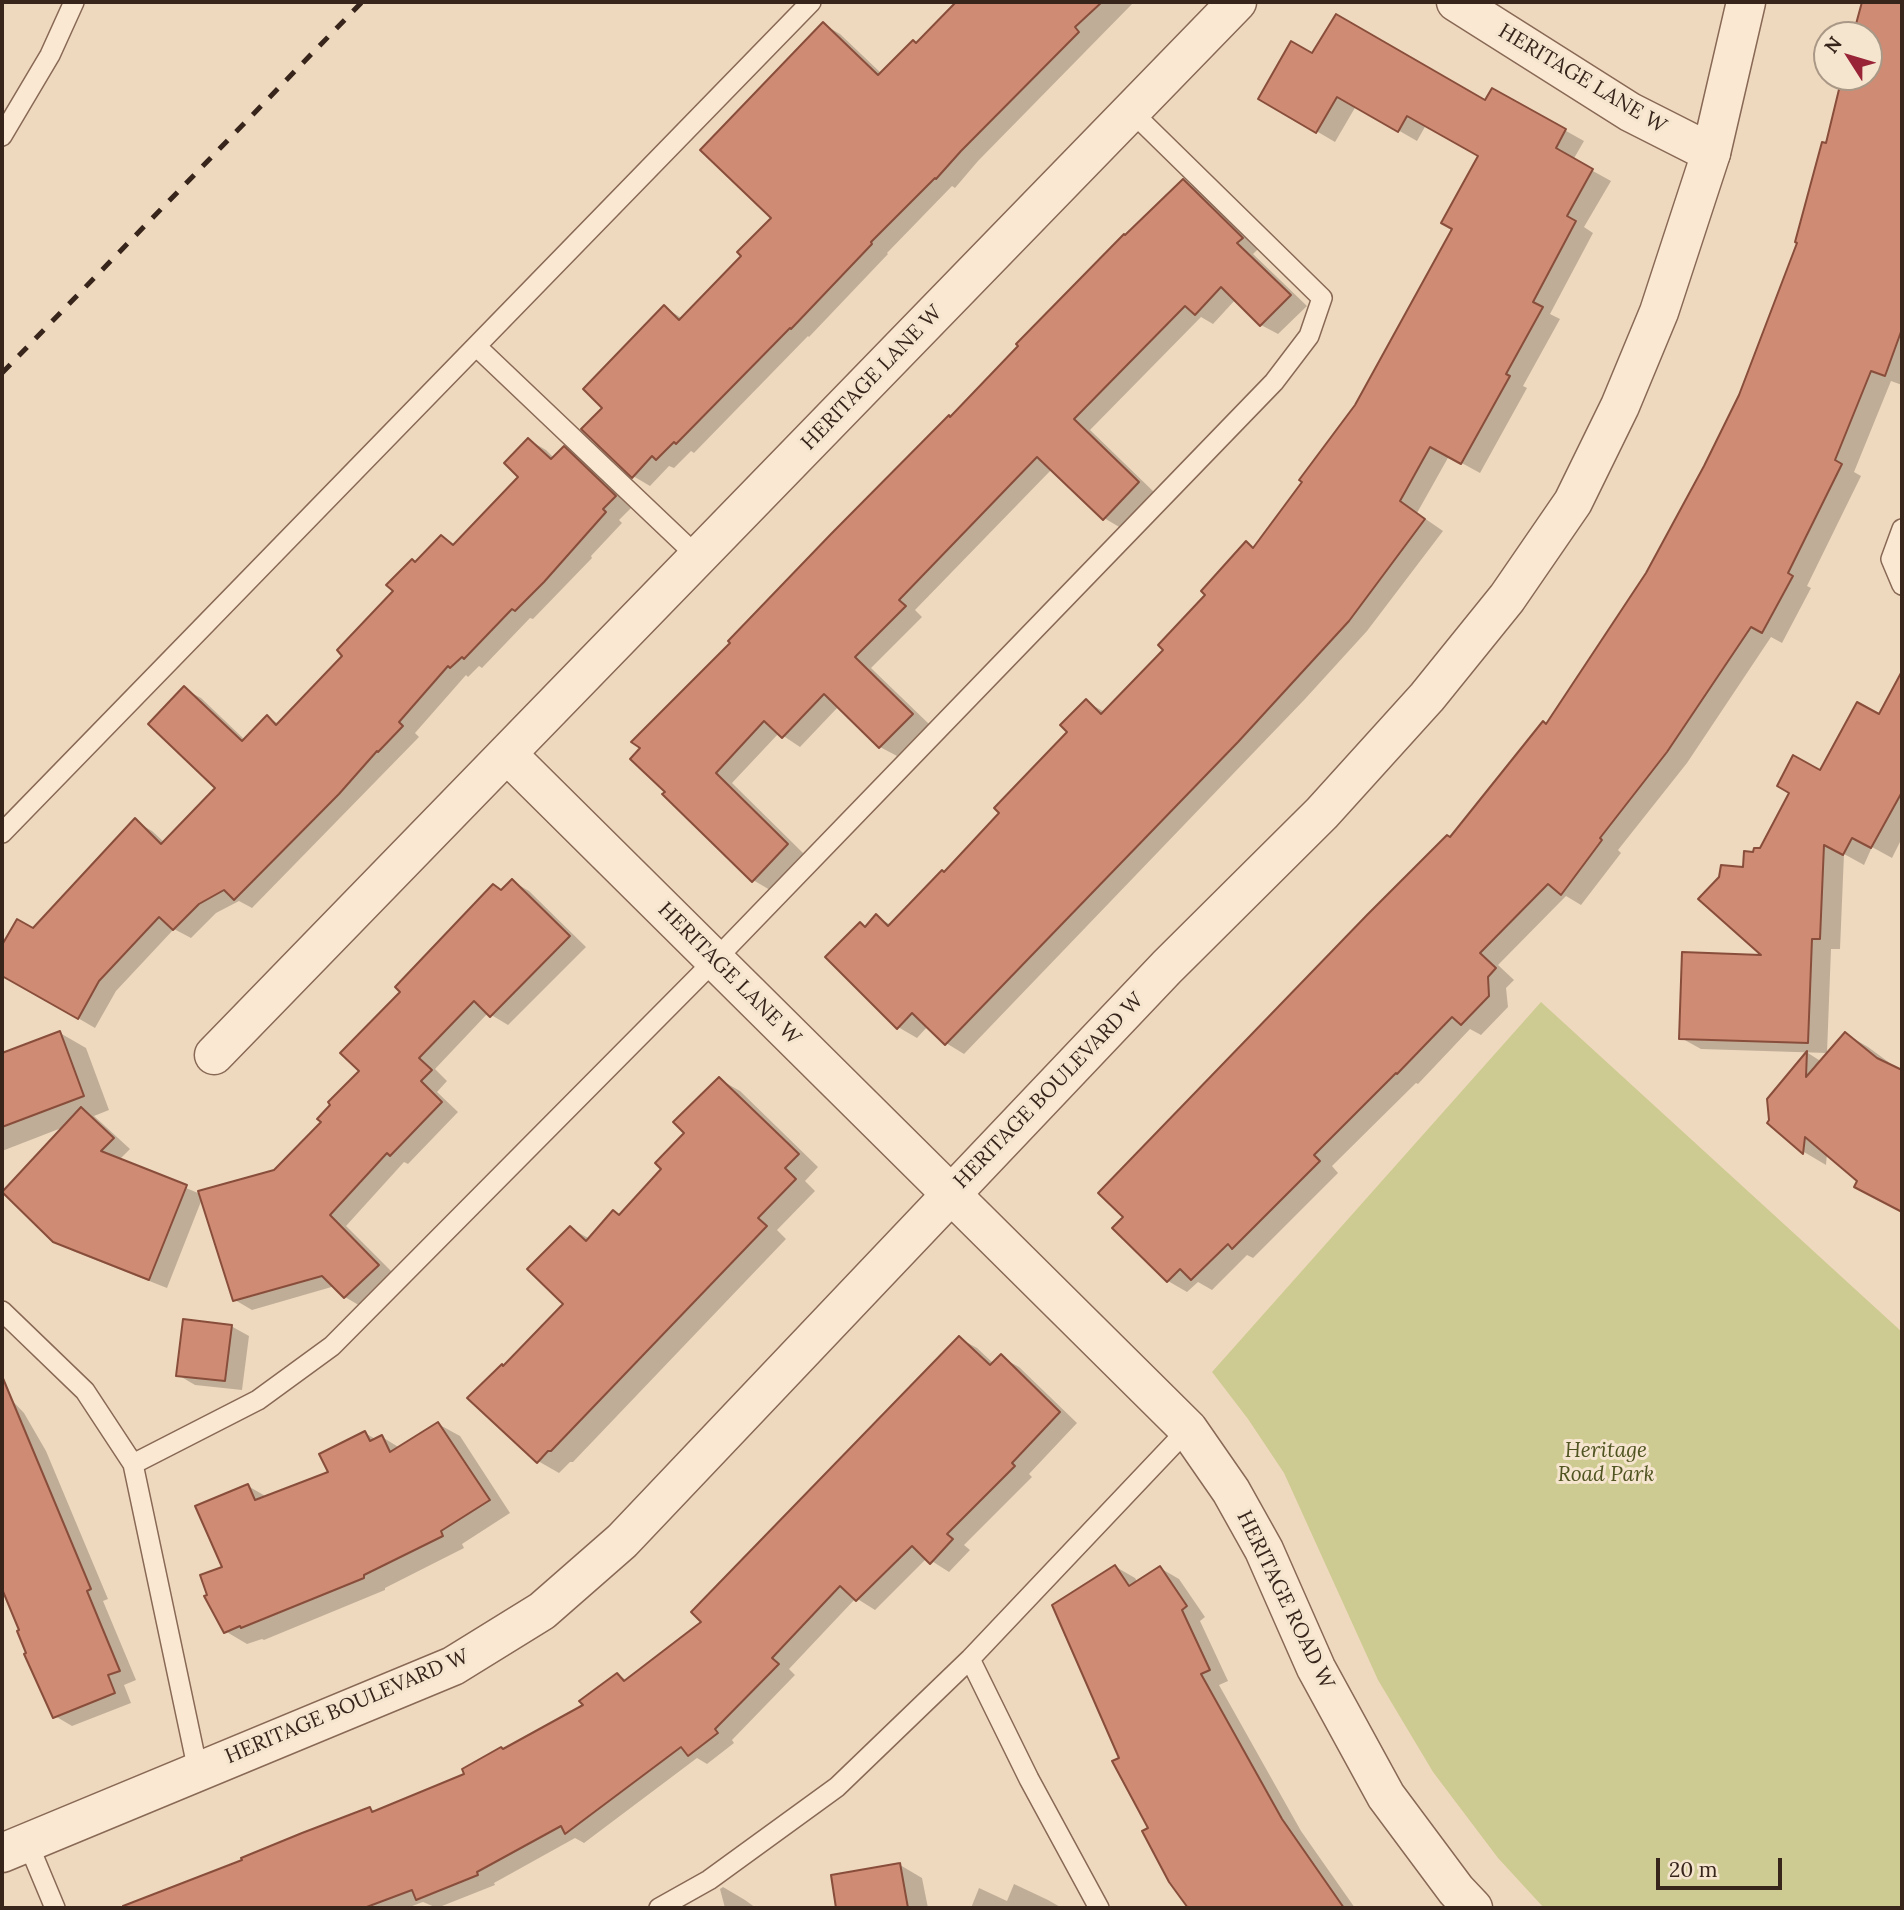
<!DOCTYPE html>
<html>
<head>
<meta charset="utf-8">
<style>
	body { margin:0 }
	#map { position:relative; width:1904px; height:1910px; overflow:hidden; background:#efd9be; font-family:Lora,serif }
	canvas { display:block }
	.frame { position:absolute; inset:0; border:4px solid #37251c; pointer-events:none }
	.north { position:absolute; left:1813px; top:21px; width:70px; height:70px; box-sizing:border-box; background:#f6e5ce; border:2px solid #aa9887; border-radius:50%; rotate:307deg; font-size:19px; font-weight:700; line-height:28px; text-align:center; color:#37251c }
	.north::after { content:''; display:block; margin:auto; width:24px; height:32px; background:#992437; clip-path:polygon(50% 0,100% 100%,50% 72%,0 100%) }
	.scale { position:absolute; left:1656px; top:1858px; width:126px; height:32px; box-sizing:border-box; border:4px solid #37251c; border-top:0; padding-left:9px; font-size:21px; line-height:24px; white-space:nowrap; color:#37251c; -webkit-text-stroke:5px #f6e5ce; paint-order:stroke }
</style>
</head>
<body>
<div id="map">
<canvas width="1904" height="1910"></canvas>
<div class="frame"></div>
<div class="north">N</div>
<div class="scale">20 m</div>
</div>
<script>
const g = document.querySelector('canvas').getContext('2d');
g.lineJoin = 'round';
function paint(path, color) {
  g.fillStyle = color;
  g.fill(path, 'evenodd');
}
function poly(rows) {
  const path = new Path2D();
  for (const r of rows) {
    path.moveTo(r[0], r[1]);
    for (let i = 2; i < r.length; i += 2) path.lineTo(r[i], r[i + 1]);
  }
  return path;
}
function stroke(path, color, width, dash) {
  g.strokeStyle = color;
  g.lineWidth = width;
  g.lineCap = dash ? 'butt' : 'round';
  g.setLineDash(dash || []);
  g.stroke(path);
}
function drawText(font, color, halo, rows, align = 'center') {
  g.font = font + ' Lora,serif';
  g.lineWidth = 6;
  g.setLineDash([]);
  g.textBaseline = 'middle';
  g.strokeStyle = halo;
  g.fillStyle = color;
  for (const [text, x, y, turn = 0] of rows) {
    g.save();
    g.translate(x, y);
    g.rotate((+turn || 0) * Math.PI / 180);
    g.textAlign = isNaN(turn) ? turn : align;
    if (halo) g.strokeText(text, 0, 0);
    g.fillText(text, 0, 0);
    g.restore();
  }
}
paint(poly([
	[1541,1002,1902,1332,1902,1908,1544,1908,1498,1858,1433,1772,1378,1680,1284,1473,1248,1419,1212,1372]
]), '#cdcb92');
paint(poly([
	[959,2,1134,2,978,161,955,188,952,186,887,253,888,254,809,337,808,336,694,453,691,451,674,468,669,466,650,486,633,476,605,408,664,307,683,319,743,256,774,218,823,24,840,34,882,74,917,44],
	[1864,2,1902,2,1902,385,1891,381,1854,472,1861,476,1807,586,1811,588,1782,643,1771,637,1687,763,1618,850,1621,853,1581,905,1566,896,1498,965,1514,980,1506,988,1508,1007,1481,1035,1470,1029,1418,1084,1416,1083,1332,1166,1338,1173,1253,1258,1247,1255,1212,1290,1198,1282,1187,1292,1168,1281,1451,839,1547,726,1648,574,1706,467,1740,396,1799,243,1844,77,1869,77,1869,35,1855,35],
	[1313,56,1486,103,1493,90,1584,141,1573,160,1611,181,1584,227,1593,233,1550,314,1560,319,1523,386,1527,388,1480,473,1449,456,1417,513,1443,531,1367,631,1305,699,964,1054,946,1043,928,1026,917,1038,898,1027,860,924,866,928,877,917,891,925,1001,813,1070,732,1086,702,1105,712,1166,650,1246,544,1255,549,1356,406,1455,229,1480,155,1426,125,1417,141,1356,106,1335,142,1260,98],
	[1183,181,1200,191,1259,248,1253,254,1307,306,1278,334,1261,325,1236,299,1213,324,1201,317,1090,430,1155,493,1121,528,1104,518,1052,469,915,610,922,617,871,668,929,724,897,756,880,747,839,706,800,747,779,733,732,783,804,854,770,890,753,880,665,794,951,419],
	[529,440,546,450,554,458,564,448,581,458,632,507,619,520,622,523,591,556,592,558,533,619,530,618,482,668,479,666,468,677,466,675,415,733,419,737,252,908,239,901,216,913,191,938,174,929,116,991,95,1028,2,974,2,948,17,921,33,930,135,821,152,831,165,843,217,788,184,689,201,698,245,740,267,717,279,724,344,656,416,564,442,537,456,545,520,477],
	[1902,678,1902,838,1892,858,1872,847,1864,865,1844,854,1840,949,1831,949,1827,1053,1701,1049,1681,1038,1765,957,1744,869,1821,772,1880,717],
	[512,881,529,891,586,947,508,1025,488,1013,435,1069,447,1081,437,1092,458,1112,408,1164,404,1162,346,1226,395,1275,362,1307,345,1297,335,1286,252,1310,235,1300,202,1199,167,1288,73,1251,54,1240,64,1127,2,1151,2,1055,60,1033,86,1048,109,1110,94,1116,130,1149,119,1160,198,1193,275,1172,324,1122],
	[1846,1034,1868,1047,1902,1072,1902,1211,1879,1199,1827,1153,1826,1165,1804,1152,1769,1122,1769,1100,1808,1053,1822,1062],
	[719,1079,740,1091,818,1167,805,1181,815,1191,777,1230,786,1239,573,1462,570,1462,559,1473,538,1461,504,1367,566,1304,570,1228,590,1239,620,1216,663,1169],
	[231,1326,249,1336,242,1390,195,1385,178,1375],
	[959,1338,977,1348,994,1364,1001,1357,1019,1367,1077,1423,1029,1474,1032,1477,964,1545,970,1550,949,1572,927,1558,875,1610,856,1598,789,1669,795,1675,732,1740,734,1743,707,1764,697,1758,584,1843,575,1838,494,1883,495,1885,437,1908,423,1902,407,1908,124,1908,370,1808,376,1812,467,1775,504,1751,586,1706,618,1675,628,1681,704,1623],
	[2,1390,24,1413,46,1451,108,1599,103,1601,136,1680,124,1685,131,1703,72,1726,55,1716,2,1583],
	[438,1424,460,1436,510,1513,462,1544,464,1548,385,1588,385,1590,264,1640,262,1639,247,1644,225,1631,224,1568,248,1486,267,1497,330,1473,365,1433,377,1440,382,1437,400,1448],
	[1116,1567,1135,1578,1138,1583,1160,1568,1179,1579,1205,1617,1200,1621,1228,1681,1219,1685,1301,1831,1355,1908,1190,1908,1170,1880,1121,1759],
	[900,1865,922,1878,928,1908,838,1908,833,1876],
	[1014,1884,1048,1900,1062,1908,971,1908,979,1888,1007,1901],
	[723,1887,745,1900,756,1908,725,1908,720,1889]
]), '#0003');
const building = poly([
	[956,2,1102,2,1075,27,1079,32,961,151,936,179,935,178,871,242,872,244,791,329,790,328,676,444,674,442,656,460,652,456,632,478,581,429,602,408,583,389,664,305,679,320,741,256,737,252,771,218,700,150,823,22,878,75,913,40,916,43,956,2],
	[1862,2,1902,2,1902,329,1885,376,1871,371,1835,460,1842,464,1788,573,1793,576,1762,633,1751,627,1667,752,1600,838,1602,840,1561,895,1548,884,1480,953,1496,968,1488,977,1489,996,1461,1025,1452,1017,1397,1074,1396,1073,1314,1155,1320,1161,1232,1249,1228,1244,1191,1280,1180,1269,1167,1282,1112,1228,1123,1217,1098,1193,1367,915,1447,835,1450,837,1543,721,1546,724,1646,573,1704,466,1739,395,1797,243,1795,242,1822,142,1826,143,1842,77,1869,77,1869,35,1853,35,1862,2],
	[1336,14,1485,100,1492,88,1566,129,1556,148,1593,169,1567,216,1576,221,1533,302,1543,307,1506,374,1510,376,1461,464,1430,447,1400,501,1425,519,1349,621,1238,742,945,1045,912,1013,897,1029,825,957,860,922,865,927,876,914,888,926,942,870,944,872,999,813,994,808,1067,732,1060,725,1086,699,1101,714,1163,650,1158,645,1205,595,1201,591,1246,541,1253,548,1302,482,1299,480,1355,405,1452,229,1441,223,1478,156,1407,116,1398,132,1337,97,1316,133,1258,99,1291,41,1312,53,1336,14],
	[1183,179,1243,238,1237,243,1291,295,1260,326,1221,287,1195,315,1185,306,1074,419,1139,482,1103,520,1037,457,899,600,906,606,855,657,913,714,879,748,824,694,782,738,764,721,716,773,788,844,752,882,662,794,665,792,630,759,640,748,631,742,730,643,728,641,831,534,949,415,950,417,1018,346,1016,344,1124,234,1125,235,1183,179],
	[528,438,551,459,564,446,616,496,603,509,606,512,544,582,515,611,512,609,464,659,462,657,450,668,448,666,399,722,403,726,378,752,377,751,339,794,234,900,224,890,199,904,173,930,159,917,99,981,78,1019,2,976,2,945,17,919,33,928,135,818,161,844,215,788,148,724,184,686,242,741,267,715,276,725,342,656,337,650,393,591,386,585,412,559,415,562,441,535,453,545,518,477,504,463,528,438],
	[1902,671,1902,792,1871,848,1852,838,1843,855,1824,845,1820,939,1812,939,1808,1043,1679,1039,1682,952,1761,955,1698,899,1719,877,1721,865,1743,867,1744,851,1753,852,1754,848,1760,848,1789,793,1777,786,1793,755,1820,770,1857,702,1879,714,1902,671],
	[512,879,570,936,490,1017,474,1001,419,1058,432,1070,421,1081,442,1102,390,1156,387,1153,330,1215,379,1265,344,1298,322,1276,233,1301,198,1191,274,1170,321,1122,317,1119,330,1105,328,1102,359,1071,340,1053,400,992,395,987,493,884,501,890,512,879],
	[60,1031,84,1096,2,1127,2,1053,60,1031],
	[1845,1032,1877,1058,1902,1070,1902,1212,1854,1187,1857,1181,1805,1137,1803,1154,1767,1123,1769,1120,1767,1099,1807,1051,1806,1077,1845,1032],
	[719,1077,799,1154,785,1168,796,1179,758,1218,767,1226,551,1451,548,1451,537,1463,467,1398,502,1364,503,1366,563,1304,527,1269,570,1226,586,1241,613,1210,619,1215,661,1169,655,1163,684,1133,673,1122,719,1077],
	[81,1107,114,1138,101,1151,187,1185,149,1280,53,1242,2,1192,81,1107],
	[183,1319,232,1325,225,1381,176,1376,183,1319],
	[959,1336,990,1365,1001,1354,1060,1412,1012,1463,1015,1466,947,1534,953,1539,930,1564,912,1546,856,1601,840,1586,772,1658,779,1664,715,1729,718,1733,688,1756,681,1747,565,1834,561,1826,477,1872,478,1875,416,1900,412,1890,364,1908,124,1908,123,1906,242,1860,241,1858,302,1833,370,1807,372,1812,464,1774,462,1769,501,1747,503,1749,583,1705,579,1701,617,1673,624,1681,701,1622,691,1612,959,1336],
	[2,1376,91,1589,87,1591,120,1671,108,1675,115,1693,53,1718,24,1654,26,1653,17,1631,19,1630,2,1589,2,1376],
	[438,1422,490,1500,441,1531,443,1536,364,1575,364,1578,241,1628,240,1626,224,1633,204,1596,207,1595,200,1575,222,1567,195,1506,248,1484,255,1500,328,1472,319,1454,365,1431,370,1441,382,1435,390,1452,438,1422],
	[1115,1565,1129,1586,1160,1566,1187,1606,1182,1610,1210,1670,1201,1674,1282,1819,1344,1908,1188,1908,1169,1882,1142,1831,1148,1828,1112,1761,1119,1758,1052,1605,1115,1565],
	[900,1863,908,1908,836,1908,831,1875,900,1863]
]);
paint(building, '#cf8b73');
stroke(building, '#884e3b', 2);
const service = poly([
	[2,136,50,55,74,2],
	[476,346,698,557],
	[1902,529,1891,559,1902,585],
	[2,833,811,2],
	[2,1311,85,1391,133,1464,198,1771],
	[133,1464,258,1400,332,1346,715,960,1274,382,1309,336,1322,298,1131,111],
	[970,1659,1029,1779,1099,1908],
	[27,1841,55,1908],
	[659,1908,709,1880,837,1787,970,1659,1188,1429]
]);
const minor = poly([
	[1456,2,1630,112,1711,153],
	[507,754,1188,1429,1231,1491,1264,1550,1316,1668,1386,1796,1456,1890,1473,1908],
	[214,1055,1237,2]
]);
const tertiary = poly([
	[2,1853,453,1666,542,1611,622,1541,1167,967,1322,813,1427,697,1507,598,1573,502,1620,406,1659,312,1711,153,1746,2]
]);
stroke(service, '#886956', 22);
stroke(minor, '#886956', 41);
stroke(tertiary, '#886956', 41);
stroke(service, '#fae8d2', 19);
stroke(minor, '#fae8d2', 38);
stroke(tertiary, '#fae8d2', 38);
stroke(poly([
	[2,373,362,2]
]), '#37251c', 5, [12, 12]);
drawText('21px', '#37251c', '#f6e5ce', [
	["HERITAGE LANE W",1582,79,31],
	["HERITAGE LANE W",872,378,-46],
	["HERITAGE LANE W",729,974,45],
	["HERITAGE BOULEVARD W",1049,1091,-46],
	["HERITAGE ROAD W",1285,1600,64],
	["HERITAGE BOULEVARD W",347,1707,-23]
]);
drawText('italic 21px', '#4f5421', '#f6e5ce', [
	["Heritage",1606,1451],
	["Road Park",1606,1475]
]);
</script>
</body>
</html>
